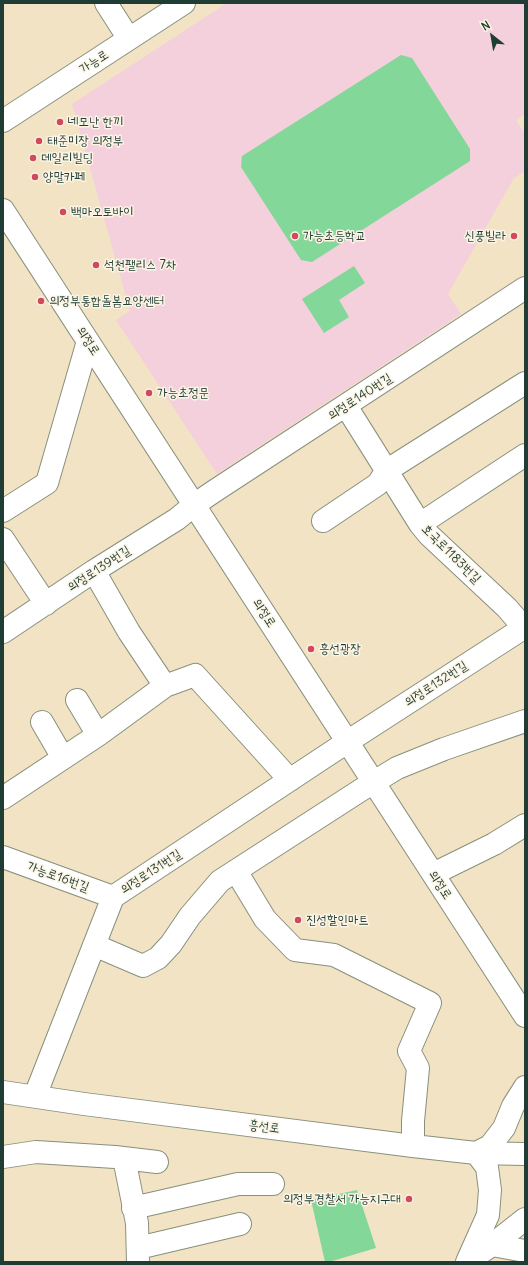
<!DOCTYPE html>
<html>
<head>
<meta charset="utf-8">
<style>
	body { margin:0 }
	#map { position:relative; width:528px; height:1265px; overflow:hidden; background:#f2e3c5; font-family:Delius,sans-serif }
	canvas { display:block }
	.frame { position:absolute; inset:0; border:4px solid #1f3d34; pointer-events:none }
	.north { position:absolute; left:472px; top:16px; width:40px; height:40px; -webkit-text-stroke:3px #fcf5e5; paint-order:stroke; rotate:329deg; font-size:11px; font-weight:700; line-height:16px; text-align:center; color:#1f3d34 }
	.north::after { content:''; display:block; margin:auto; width:14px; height:18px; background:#1f3d34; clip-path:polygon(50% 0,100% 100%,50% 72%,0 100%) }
</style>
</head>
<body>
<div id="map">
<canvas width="528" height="1265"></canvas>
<div class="frame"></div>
<div class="north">N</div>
</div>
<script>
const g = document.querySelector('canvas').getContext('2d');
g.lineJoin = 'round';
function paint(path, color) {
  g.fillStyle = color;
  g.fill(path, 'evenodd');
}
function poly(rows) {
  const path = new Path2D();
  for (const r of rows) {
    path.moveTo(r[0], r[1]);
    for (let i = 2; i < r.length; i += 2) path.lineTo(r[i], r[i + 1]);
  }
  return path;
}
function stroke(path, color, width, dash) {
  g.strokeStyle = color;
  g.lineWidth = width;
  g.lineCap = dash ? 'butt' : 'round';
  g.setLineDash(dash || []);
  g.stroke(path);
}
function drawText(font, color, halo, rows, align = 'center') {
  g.font = font + ' Delius,"Poor Story",sans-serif';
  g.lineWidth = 3;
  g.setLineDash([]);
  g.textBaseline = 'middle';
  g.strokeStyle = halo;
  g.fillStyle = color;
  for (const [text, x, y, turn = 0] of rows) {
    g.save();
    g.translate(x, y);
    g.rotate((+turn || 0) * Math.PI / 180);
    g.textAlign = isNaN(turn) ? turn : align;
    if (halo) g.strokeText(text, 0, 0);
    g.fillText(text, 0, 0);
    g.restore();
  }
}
paint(poly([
	[227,3,525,3,525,114,516,120,525,134,525,171,514,178,448,294,461,314,217,474,116,320,130,311,72,104]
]), '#f4cfdc');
paint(poly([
	[401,55,412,58,470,149,470,161,312,262,301,260,241,167,242,156],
	[354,266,365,283,339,300,349,317,324,333,302,299],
	[357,1190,376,1248,329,1262,325,1262,311,1200]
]), '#83d799');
const minor = poly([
	[106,3,129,39],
	[3,121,184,3],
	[3,210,525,1016],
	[346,406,420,524,429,535,507,608,525,629],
	[3,511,47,483,88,341],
	[323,521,378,484,386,471,525,383],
	[420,524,525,455],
	[3,539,46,604],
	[94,571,129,632,165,686],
	[3,632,94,571,177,519,194,505,213,492,525,288],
	[77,700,98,735],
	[42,722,63,758],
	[3,798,98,735,165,686,195,675,290,780],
	[3,857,113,897],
	[236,871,265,919,295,950,334,955,430,1003,409,1051,418,1068,413,1121,413,1146],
	[433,874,494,844,525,825],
	[94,945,143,966,158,958,171,944,190,916,220,881,361,790,397,768,444,749,525,721],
	[3,1092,84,1104,413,1146,476,1153,525,1154],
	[35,1096,113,897,347,742,525,627],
	[3,1157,36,1152,115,1157,157,1162],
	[124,1158,137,1223,138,1262],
	[133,1208,238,1184,273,1184],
	[492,1245,525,1251],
	[138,1248,240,1224],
	[467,1262,488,1215,490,1190,487,1167,476,1153,490,1146,504,1128,513,1106,525,1087],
	[467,1262,492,1245,525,1219]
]);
stroke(minor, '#88907c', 24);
stroke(minor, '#fff', 22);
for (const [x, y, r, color] of [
	[60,122,4,"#d1495b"],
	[39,141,4,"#d1495b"],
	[33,158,4,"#d1495b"],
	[35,177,4,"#d1495b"],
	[63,212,4,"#d1495b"],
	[295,236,4,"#d1495b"],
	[514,236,4,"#d1495b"],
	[96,265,4,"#d1495b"],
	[41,301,4,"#d1495b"],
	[149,393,4,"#d1495b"],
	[311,649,4,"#d1495b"],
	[298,920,4,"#d1495b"],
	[409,1199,4,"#d1495b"]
]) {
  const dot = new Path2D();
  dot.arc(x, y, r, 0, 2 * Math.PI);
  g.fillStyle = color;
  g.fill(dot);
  stroke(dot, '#fcf5e5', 1.5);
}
drawText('13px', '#1f3d34', '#fcf5e5', [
	["가능로",94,62,-33],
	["의정로",88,341,57],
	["의정로140번길",360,397,-33],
	["호국로1183번길",451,554,45],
	["의정로139번길",99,569,-33],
	["의정로",264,613,57],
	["의정로132번길",436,684,-33],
	["의정로131번길",151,872,-33],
	["가능로16번길",58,877,20],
	["의정로",440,885,57],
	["흥선로",264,1127,7]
]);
drawText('13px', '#1f3d34', '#fcf5e5', [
	["네모난 한끼",68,122],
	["태준미장 의정부",47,141],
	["데일리빌딩",41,158],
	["양말카페",43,177],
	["백마오토바이",71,212],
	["가능초등학교",303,236],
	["신풍빌라",506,236,"right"],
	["석천팰리스 7차",104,265],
	["의정부통합돌봄요양센터",49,301],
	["가능초정문",157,393],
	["흥선광장",319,649],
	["진성할인마트",306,920],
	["의정부경찰서 가능지구대",401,1199,"right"]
], 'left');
</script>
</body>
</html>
